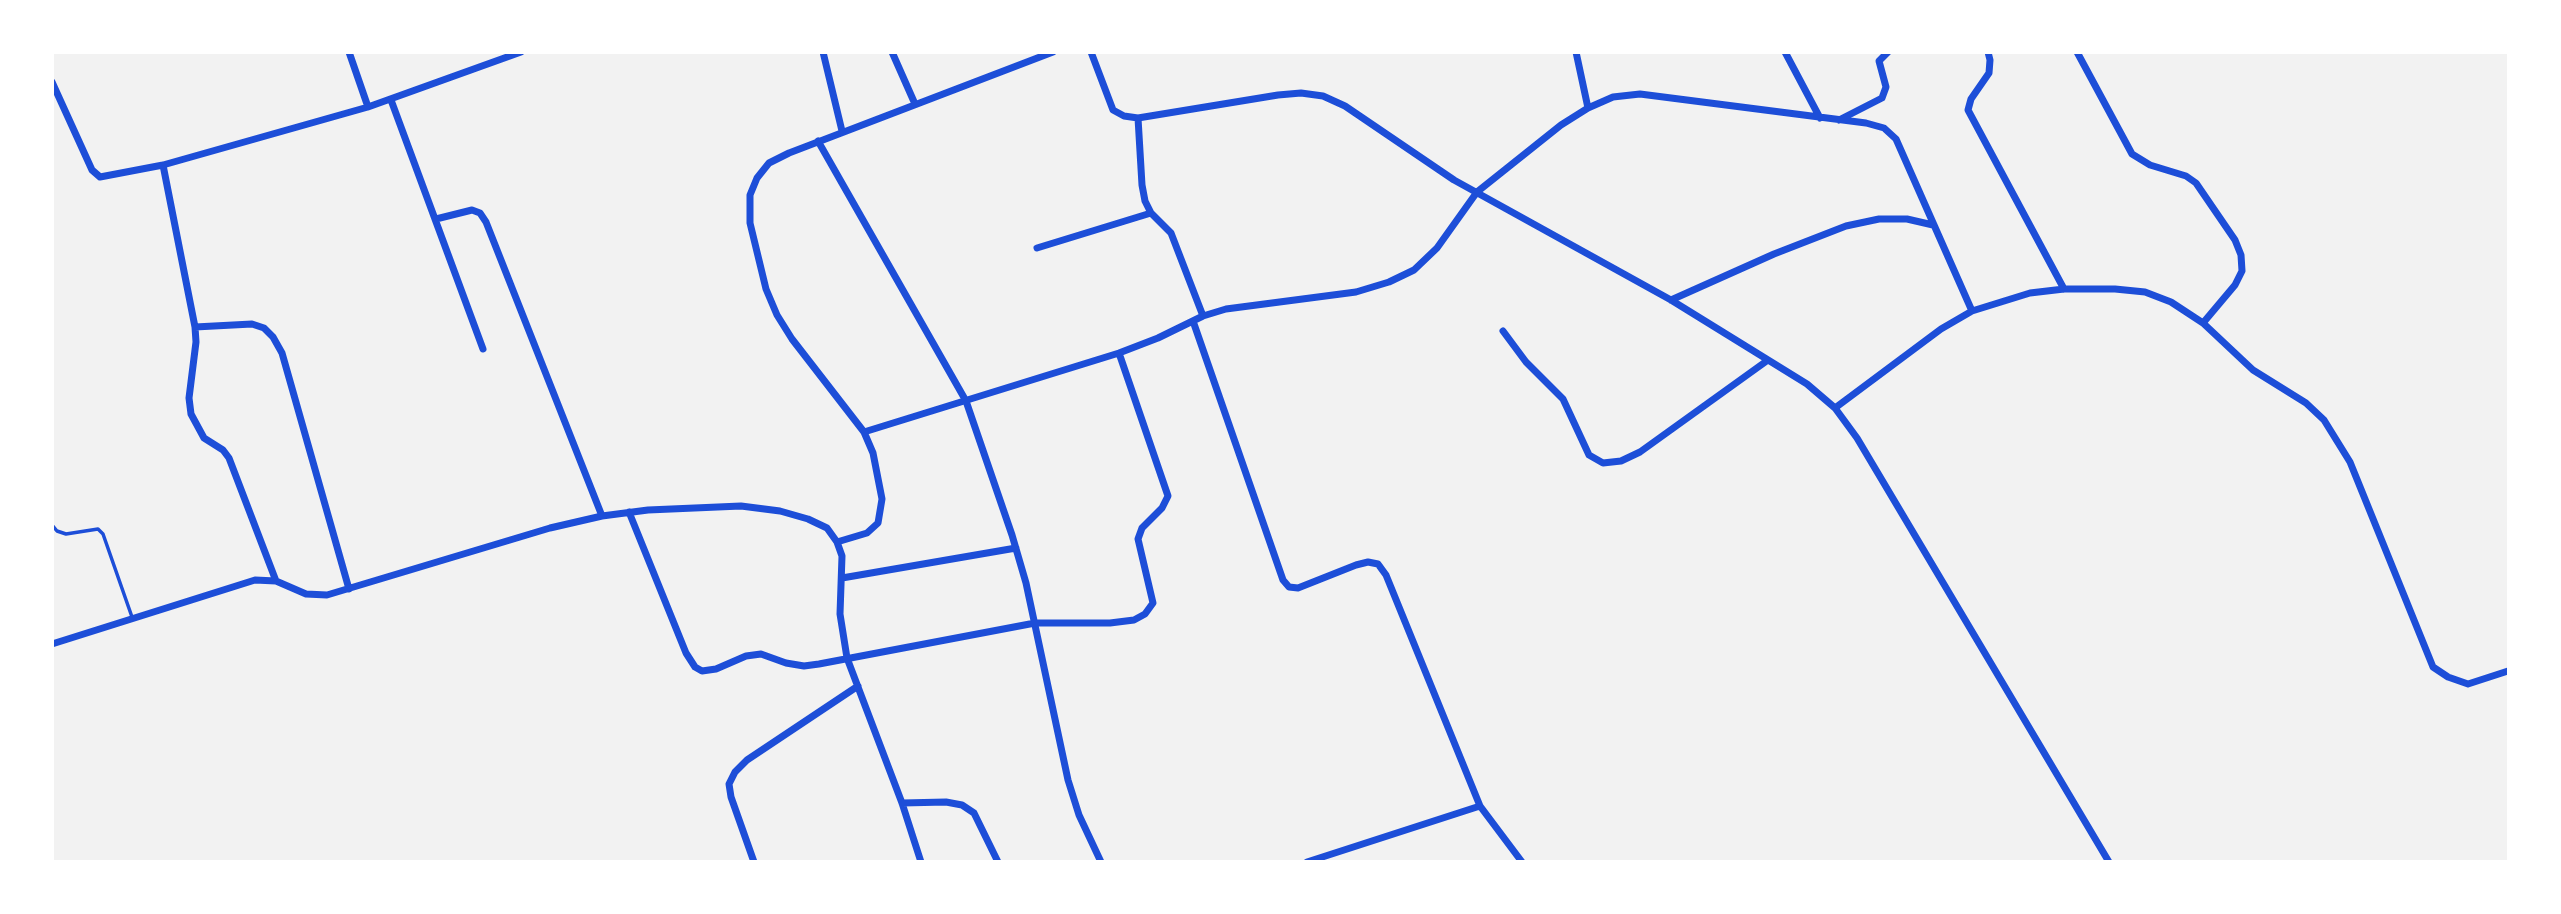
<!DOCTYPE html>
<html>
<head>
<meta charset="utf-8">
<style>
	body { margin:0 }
	#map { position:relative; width:2561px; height:914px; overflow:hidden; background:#f2f2f2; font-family:Cabin,sans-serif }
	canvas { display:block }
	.frame { position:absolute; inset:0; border:54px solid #fff; pointer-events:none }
</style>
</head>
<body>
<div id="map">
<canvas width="2561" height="914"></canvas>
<div class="frame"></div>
</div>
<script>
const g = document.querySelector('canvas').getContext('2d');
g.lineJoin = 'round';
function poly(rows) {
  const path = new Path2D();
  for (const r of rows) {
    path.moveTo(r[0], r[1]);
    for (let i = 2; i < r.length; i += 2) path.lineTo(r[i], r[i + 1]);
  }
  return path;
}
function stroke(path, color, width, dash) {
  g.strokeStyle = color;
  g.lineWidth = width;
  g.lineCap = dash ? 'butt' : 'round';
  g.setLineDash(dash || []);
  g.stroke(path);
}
stroke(poly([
	[52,525,57,531,66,534,98,529,103,534,132,617]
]), '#1d4ed8', 3.5);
stroke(poly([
	[349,52,368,107],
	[823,52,842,131],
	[892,52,915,104],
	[1091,52,1113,110,1124,116,1138,118,1278,95,1301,93,1323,96,1345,106,1454,180,1671,300,1807,384,1835,408,1857,438,2109,862],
	[1576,52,1588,108],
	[1785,52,1820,118],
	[1988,52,1990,60,1989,73,1971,99,1968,110,2064,289],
	[2077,52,2132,154,2150,165,2186,176,2196,183,2235,240,2241,255,2242,271,2235,285,2203,323],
	[52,82,92,170,100,177,163,165,368,107,521,52],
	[391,100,483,349],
	[1138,118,1142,185,1145,201,1151,213,1171,233,1203,316],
	[1839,120,1882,98,1886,87,1879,61,1888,52],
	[818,141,966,401,1012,535,1026,583,1068,780,1079,815,1101,862],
	[163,165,195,327,196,342,189,398,191,414,204,438,223,450,229,458,276,581],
	[436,219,472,210,480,213,486,222,602,516],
	[1037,248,1151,213],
	[1671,300,1774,254,1846,226,1879,219,1907,219,1933,225],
	[1193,321,1283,580,1289,587,1298,588,1356,565,1368,562,1378,564,1386,575,1480,806,1522,862],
	[195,327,252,324,264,328,273,337,282,353,349,589],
	[1503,331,1526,362,1563,399,1589,455,1603,463,1621,461,1640,452,1768,360],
	[1835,408,1941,329,1972,311,2030,293,2064,289,2115,289,2145,292,2171,302,2203,323,2253,370,2306,403,2324,420,2350,462,2433,667,2448,677,2468,684,2508,671],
	[864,432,1119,353,1158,338,1203,316,1226,309,1356,292,1389,282,1414,270,1437,248,1477,192,1561,125,1588,108,1613,97,1640,94,1866,123,1884,128,1896,139,1972,311],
	[629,512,686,653,695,667,702,671,716,669,746,656,761,654,786,663,804,666,819,664,1035,623,1110,623,1134,620,1145,614,1153,603,1138,539,1142,528,1162,508,1168,496,1119,353],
	[837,542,867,533,878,523,882,499,873,453,864,432,792,339,777,315,766,289,750,223,750,195,757,178,769,163,789,153,1053,52],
	[842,578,1016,548],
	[52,644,255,580,276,581,306,594,327,595,550,528,602,516,648,510,741,506,780,511,808,519,827,528,837,542,842,556,840,614,847,658,902,803,921,862],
	[902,803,946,802,962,805,974,813,998,862],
	[754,862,731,797,729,784,735,772,747,760,858,686],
	[1307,862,1480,806]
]), '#1d4ed8', 7);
</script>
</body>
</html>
